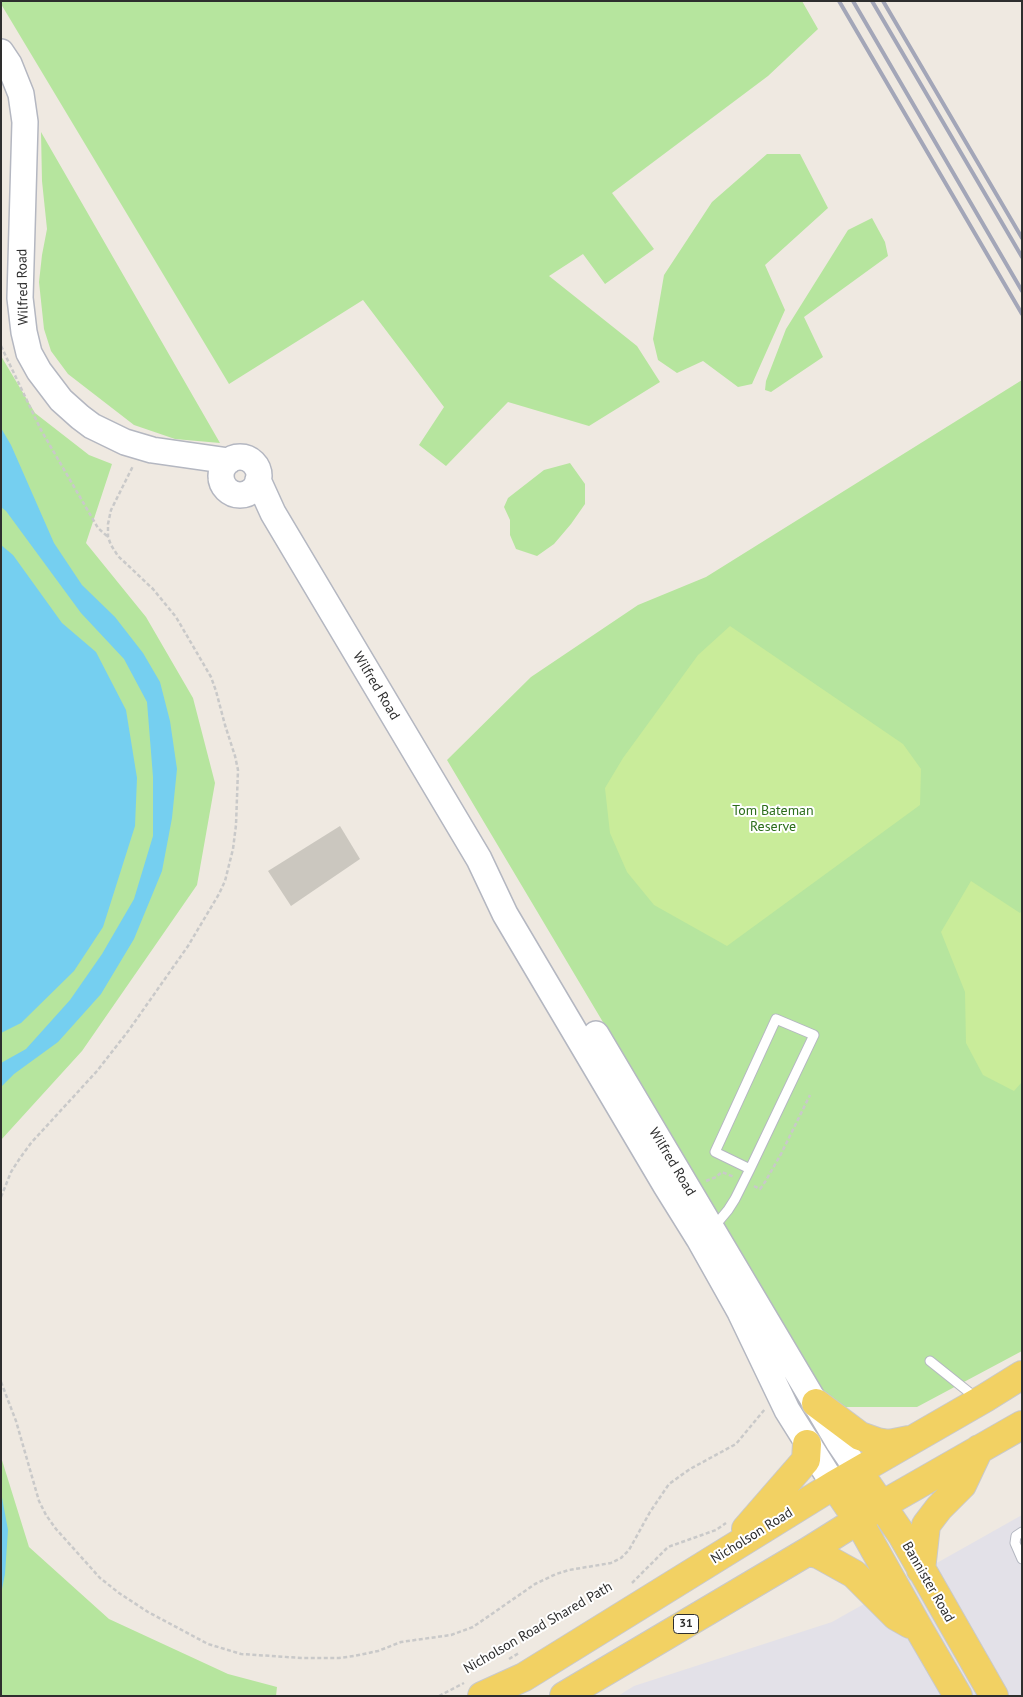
<!DOCTYPE html>
<html>
<head>
<meta charset="utf-8">
<style>
	body { margin:0 }
	#map { position:relative; width:1023px; height:1697px; overflow:hidden; background:#efe9e1; font-family:"PT Sans",sans-serif }
	canvas { display:block }
	.frame { position:absolute; inset:0; border:2px solid #2e2e2e; pointer-events:none }
</style>
</head>
<body>
<div id="map">
<canvas width="1023" height="1697"></canvas>
<div class="frame"></div>
</div>
<script>
const g = document.querySelector('canvas').getContext('2d');
g.lineJoin = 'round';
function paint(path, color) {
  g.fillStyle = color;
  g.fill(path, 'evenodd');
}
function poly(rows) {
  const path = new Path2D();
  for (const r of rows) {
    if (r.length === 3) {
      path.moveTo(r[0] + r[2], r[1]);
      path.arc(r[0], r[1], r[2], 0, 2 * Math.PI);
      continue;
    }
    path.moveTo(r[0], r[1]);
    for (let i = 2; i < r.length; i += 2) path.lineTo(r[i], r[i + 1]);
  }
  return path;
}
function stroke(path, color, width, dash) {
  g.strokeStyle = color;
  g.lineWidth = width;
  g.lineCap = dash ? 'butt' : 'round';
  g.setLineDash(dash || []);
  g.stroke(path);
}
function drawText(font, color, halo, rows, align = 'center') {
  g.font = font + ' "PT Sans",sans-serif';
  g.lineWidth = 4;
  g.setLineDash([]);
  g.textBaseline = 'middle';
  g.strokeStyle = halo;
  g.fillStyle = color;
  for (const [text, x, y, turn = 0] of rows) {
    g.save();
    g.translate(x, y);
    g.rotate((+turn || 0) * Math.PI / 180);
    g.textAlign = isNaN(turn) ? turn : align;
    if (halo) g.strokeText(text, 0, 0);
    g.fillText(text, 0, 0);
    g.restore();
  }
}
paint(poly([
	[1022,1515,1022,1696,618,1696,634,1686,832,1622]
]), '#e3e1e8');
paint(poly([
	[1,1,802,1,818,29,768,76,612,193,654,249,605,284,583,254,549,276,637,346,660,382,589,426,508,402,446,466,419,445,444,407,363,300,229,384,1,4],
	[41,132,220,443,175,439,134,425,68,374,51,351,44,329,39,282,42,255,47,229,42,181],
	[767,154,800,154,828,208,765,265,785,310,752,384,738,387,703,361,677,373,658,360,653,339,664,275,712,202],
	[872,218,885,242,888,256,804,317,823,357,771,392,765,390,766,381,786,329,848,230],
	[1,356,35,413,89,455,112,464,86,543,146,617,193,698,215,783,197,885,82,1051,1,1140],
	[1022,380,1022,1351,917,1407,834,1407,804,1360,447,760,531,677,638,605,706,577],
	[570,463,585,484,585,504,571,524,554,544,537,556,516,549,510,535,510,520,504,507,508,498,544,470],
	[1,1457,29,1547,109,1619,228,1674,277,1687,276,1696,7,1696,1,1695]
]), '#b6e59e');
paint(poly([
	[730,626,903,744,921,769,920,805,727,946,654,905,627,872,610,833,605,788,623,758,698,655],
	[971,881,1020,913,1022,911,1022,1082,1014,1091,983,1075,966,1043,965,992,941,932]
]), '#c9ec9a');
paint(poly([
	[1,428,11,445,54,543,82,585,115,617,143,653,160,682,170,721,177,769,172,818,162,871,134,939,101,994,58,1042,14,1074,1,1087,1,1063,26,1049,70,1000,102,954,134,899,153,836,153,777,147,702,124,659,81,613,6,511,1,507],
	[1,545,13,555,62,623,96,652,126,710,137,778,135,826,103,927,74,971,21,1023,1,1033],
	[1,1492,8,1530,5,1574,1,1594]
]), '#75cff0');
paint(poly([
	[340,826,360,859,291,906,268,871]
]), '#cbc7bf');
const service = poly([
	[713,1228,728,1210,735,1199,750,1169,814,1035,776,1019,715,1152,750,1169],
	[930,1361,970,1393,978,1396],
	[1022,1532,1016,1536,1015,1543,1022,1559]
]);
const secondary = poly([
	[1,52,9,64,21,94,25,122,20,298,24,332,29,353,39,371,61,400,80,417,92,426,125,442,152,450,229,461],
	[240,476,19],
	[258,480,273,513,479,859,505,914,666,1186,699,1239,740,1312,787,1410,834,1485],
	[596,1034,839,1443,858,1471]
]);
const primary = poly([
	[816,1403,860,1436,877,1442,889,1444,909,1440],
	[858,1471,902,1535,994,1696],
	[834,1485,858,1520,919,1629,958,1696],
	[746,1529,806,1460,807,1444],
	[807,1552,818,1554,854,1574,896,1616,910,1624],
	[921,1570,926,1525,939,1508,962,1485,979,1449],
	[482,1696,524,1677,834,1485,985,1398,1022,1375],
	[564,1696,807,1552,882,1505,1022,1425]
]);
stroke(service, '#b4b7c1', 11);
stroke(secondary, '#b4b7c1', 28);
stroke(primary, '#c9c9c9', 30);
stroke(poly([
	[1,346,41,430,98,528,108,537],
	[209,479,215,491,225,499,247,505],
	[706,1181,716,1177,722,1172,734,1177],
	[754,1186,760,1189,765,1182,781,1154,810,1095],
	[1,1197,11,1172,20,1158,31,1143,97,1071,129,1030,188,946,219,894,225,881,233,849,236,825,238,770,235,756,225,725,216,691,211,677,176,617,153,589,118,556,111,545,108,537,108,524,111,510,133,466],
	[1,1382,16,1421,39,1501,46,1515,56,1529,100,1578,119,1593,148,1612,208,1644,241,1654,302,1658,339,1658,354,1656,378,1651,401,1642,451,1635,473,1627,535,1584,556,1574,569,1570,611,1563,621,1558,629,1550,650,1512,669,1484,690,1469,736,1444,765,1409],
	[632,1583,668,1547,716,1530,726,1523],
	[509,1659,519,1653],
	[439,1696,464,1683]
]), '#c9c9c9', 2.5, [4, 2.5]);
stroke(service, '#fff', 9);
stroke(secondary, '#fff', 25);
stroke(primary, '#f2d163', 28);
stroke(poly([
	[839,1,1022,314],
	[853,1,1022,291],
	[872,1,1022,257],
	[883,1,1022,238]
]), '#a3a6b8', 4);
for (const [x, y, w] of [
	[686,1624,25]
]) {
  const box = new Path2D();
  box.roundRect(x - w / 2, y - 9.5, w, 19, 4);
  g.fillStyle = '#fff';
  g.fill(box);
  stroke(box, '#2e2e2e', 1);
}
drawText('bold 12px', '#2e2e2e', null, [
	["31",686,1624]
]);
drawText('14px', '#2e2e2e', '#fff', [
	["Wilfred Road",23,287,-91],
	["Wilfred Road",376,686,59],
	["Wilfred Road",672,1162,59],
	["Nicholson Road",752,1536,-32],
	["Bannister Road",928,1582,60],
	["Nicholson Road Shared Path",538,1628,-30]
]);
drawText('14px', '#2c6e1b', '#fff', [
	["Tom Bateman",773,811],
	["Reserve",773,827]
]);
</script>
</body>
</html>
